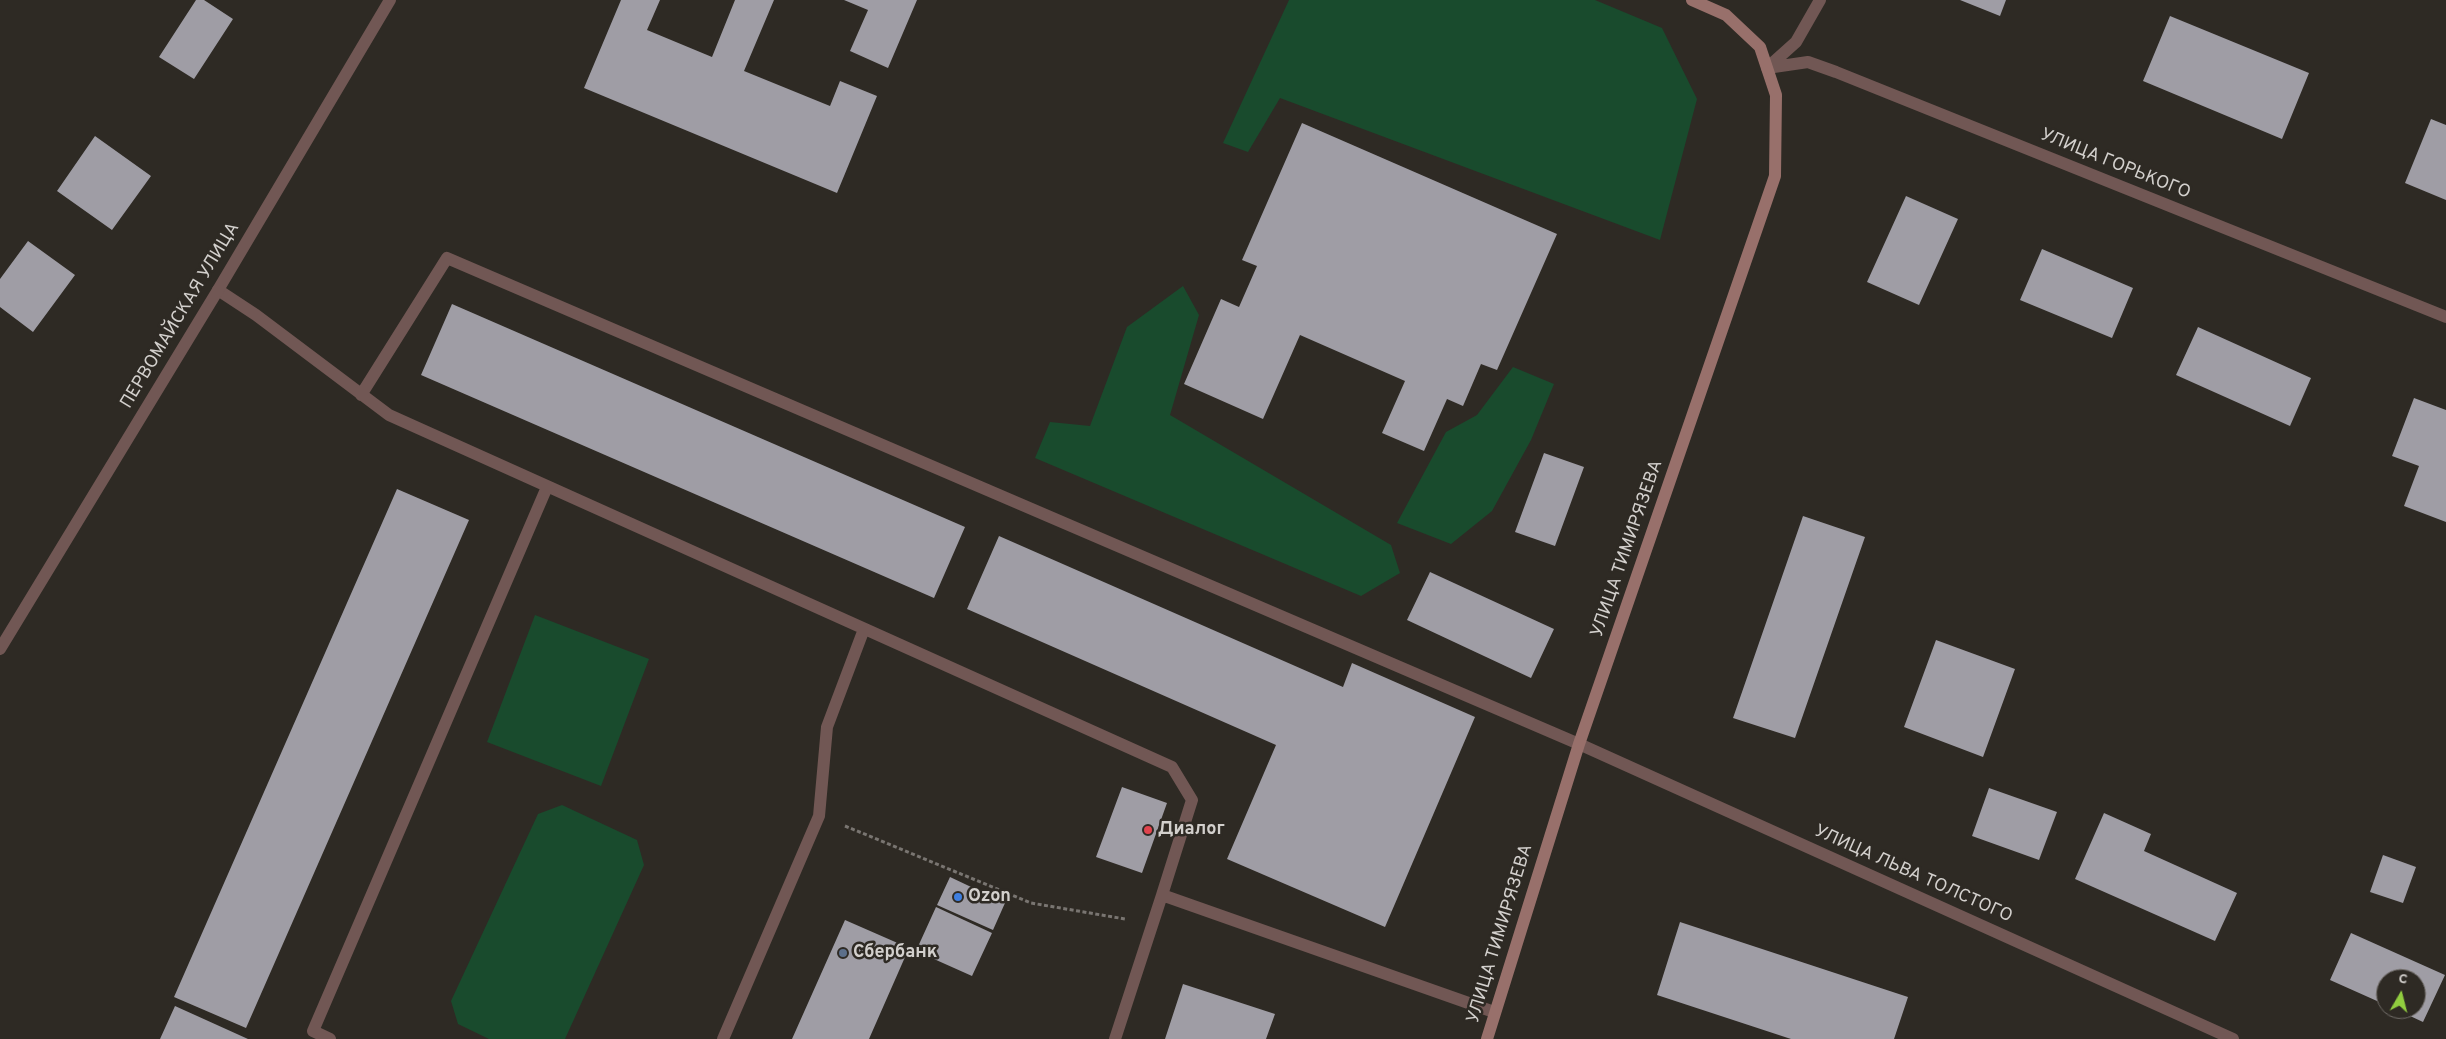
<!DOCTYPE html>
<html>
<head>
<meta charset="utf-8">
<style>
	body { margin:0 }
	#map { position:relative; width:2446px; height:1039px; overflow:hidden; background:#2e2a24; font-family:Overpass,sans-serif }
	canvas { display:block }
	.north { position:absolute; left:2376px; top:969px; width:50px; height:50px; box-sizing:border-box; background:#2e2a24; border:1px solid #706c68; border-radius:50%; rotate:8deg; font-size:14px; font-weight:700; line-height:20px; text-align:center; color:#d3d0cd }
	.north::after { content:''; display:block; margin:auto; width:18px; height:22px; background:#91cd3f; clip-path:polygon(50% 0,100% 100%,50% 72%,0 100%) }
</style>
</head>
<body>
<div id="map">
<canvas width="2446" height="1039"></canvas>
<div class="north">С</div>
</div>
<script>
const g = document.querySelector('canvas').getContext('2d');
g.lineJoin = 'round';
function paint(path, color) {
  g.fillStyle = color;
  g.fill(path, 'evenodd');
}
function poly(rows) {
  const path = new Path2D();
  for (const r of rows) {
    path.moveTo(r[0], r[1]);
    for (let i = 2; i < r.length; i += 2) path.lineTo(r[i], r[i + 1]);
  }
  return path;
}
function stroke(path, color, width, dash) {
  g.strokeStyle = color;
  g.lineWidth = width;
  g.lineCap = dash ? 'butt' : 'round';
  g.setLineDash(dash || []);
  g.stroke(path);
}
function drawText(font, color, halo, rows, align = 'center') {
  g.font = font + ' Overpass,sans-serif';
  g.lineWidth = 5;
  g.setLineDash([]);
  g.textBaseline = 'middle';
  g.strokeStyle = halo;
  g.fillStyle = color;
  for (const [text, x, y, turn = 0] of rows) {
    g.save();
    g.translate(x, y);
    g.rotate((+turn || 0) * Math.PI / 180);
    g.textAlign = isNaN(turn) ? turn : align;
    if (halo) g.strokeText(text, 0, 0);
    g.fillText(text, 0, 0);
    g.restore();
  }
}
paint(poly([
	[1289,0,1595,0,1662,28,1697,99,1660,240,1280,98,1248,152,1223,143],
	[1183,286,1199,315,1170,415,1391,545,1400,573,1361,596,1035,458,1050,422,1090,426,1127,327],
	[1513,367,1554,384,1531,440,1492,511,1451,544,1397,523,1446,432,1477,415],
	[535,615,649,659,601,786,487,742],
	[562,805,637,840,644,865,565,1039,489,1039,458,1024,451,1001,538,814]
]), '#194b2d');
paint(poly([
	[196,0,204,0,233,19,194,79,159,57],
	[621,0,660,0,647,30,712,57,735,0,774,0,744,71,830,106,840,81,877,96,837,193,584,88],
	[844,0,917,0,888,68,850,51,868,10],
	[1960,0,2006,0,2000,16],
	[2170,16,2309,73,2282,139,2143,81],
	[2431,119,2446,125,2446,200,2405,183],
	[1302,123,1557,234,1497,370,1481,364,1463,406,1447,399,1424,451,1382,433,1405,381,1300,335,1263,419,1184,384,1221,299,1239,307,1257,266,1242,260],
	[95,136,151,176,112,230,57,191],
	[1906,196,1958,219,1919,305,1867,282],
	[28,241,75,275,33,332,0,307,0,279],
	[2042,249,2133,288,2112,338,2020,300],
	[452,304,965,527,934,598,421,375],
	[2198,327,2311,378,2290,426,2176,375],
	[2414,398,2446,410,2446,522,2404,506,2419,466,2392,456],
	[1544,453,1584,467,1555,546,1515,532],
	[397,489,469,520,246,1028,174,997],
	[1803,516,1865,537,1795,738,1733,718],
	[999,536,1343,687,1352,663,1475,717,1385,927,1227,859,1276,745,967,609],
	[1430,572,1554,629,1531,678,1407,620],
	[1936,640,2015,669,1983,757,1904,727],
	[1122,787,1167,803,1142,873,1096,857],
	[1989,788,2057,812,2039,860,1972,836],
	[2104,813,2151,834,2144,851,2237,893,2215,941,2075,879],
	[2383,855,2416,867,2403,903,2370,892],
	[950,877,1005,903,993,930,937,905],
	[936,907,992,933,972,976,916,951],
	[845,920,909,948,869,1039,792,1039],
	[1680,922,1908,997,1894,1039,1791,1039,1657,995],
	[2351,933,2445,975,2423,1022,2395,1009,2416,1009,2416,979,2386,979,2386,1005,2330,980],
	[1183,984,1275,1014,1266,1039,1165,1039],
	[175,1006,248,1039,160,1039]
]), '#9f9da5');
stroke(poly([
	[845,826,1031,903,1125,919]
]), '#797571', 3, [4, 2.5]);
stroke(poly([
	[218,290,256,315,389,415,1172,767,1192,800,1162,895],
	[361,395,447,258,1579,744],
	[330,1039,313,1031,547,487],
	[723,1039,819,816,827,727,864,629],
	[1115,1039,1162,895,1494,1012]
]), '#715754', 12);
stroke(poly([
	[1767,68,1808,62,1836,72,2446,317],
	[1767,68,1796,42,1820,0],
	[0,649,218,290,390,0],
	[1579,744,2233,1039]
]), '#715754', 12);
stroke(poly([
	[1487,1039,1579,744,1775,176,1776,95,1760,47,1726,15,1692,0]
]), '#98706b', 12);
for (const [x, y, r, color] of [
	[1148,830,5,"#e0444e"],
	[958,897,5,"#3f7fe0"],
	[843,953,5,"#5c6f8a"]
]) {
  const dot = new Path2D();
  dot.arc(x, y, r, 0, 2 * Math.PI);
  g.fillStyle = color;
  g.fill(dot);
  stroke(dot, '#2e2a24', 2);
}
drawText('18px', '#d3d0cd', '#2e2a24', [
	["УЛИЦА ГОРЬКОГО",2115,165,22],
	["ПЕРВОМАЙСКАЯ УЛИЦА",181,316,-59],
	["УЛИЦА ТИМИРЯЗЕВА",1628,549,-71],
	["УЛИЦА ЛЬВА ТОЛСТОГО",1913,875,24],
	["УЛИЦА ТИМИРЯЗЕВА",1501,934,-73]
]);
drawText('bold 18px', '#d3d0cd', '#2e2a24', [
	["Диалог",1158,830],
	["Ozon",968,897],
	["Сбербанк",853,953]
], 'left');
</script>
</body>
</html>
